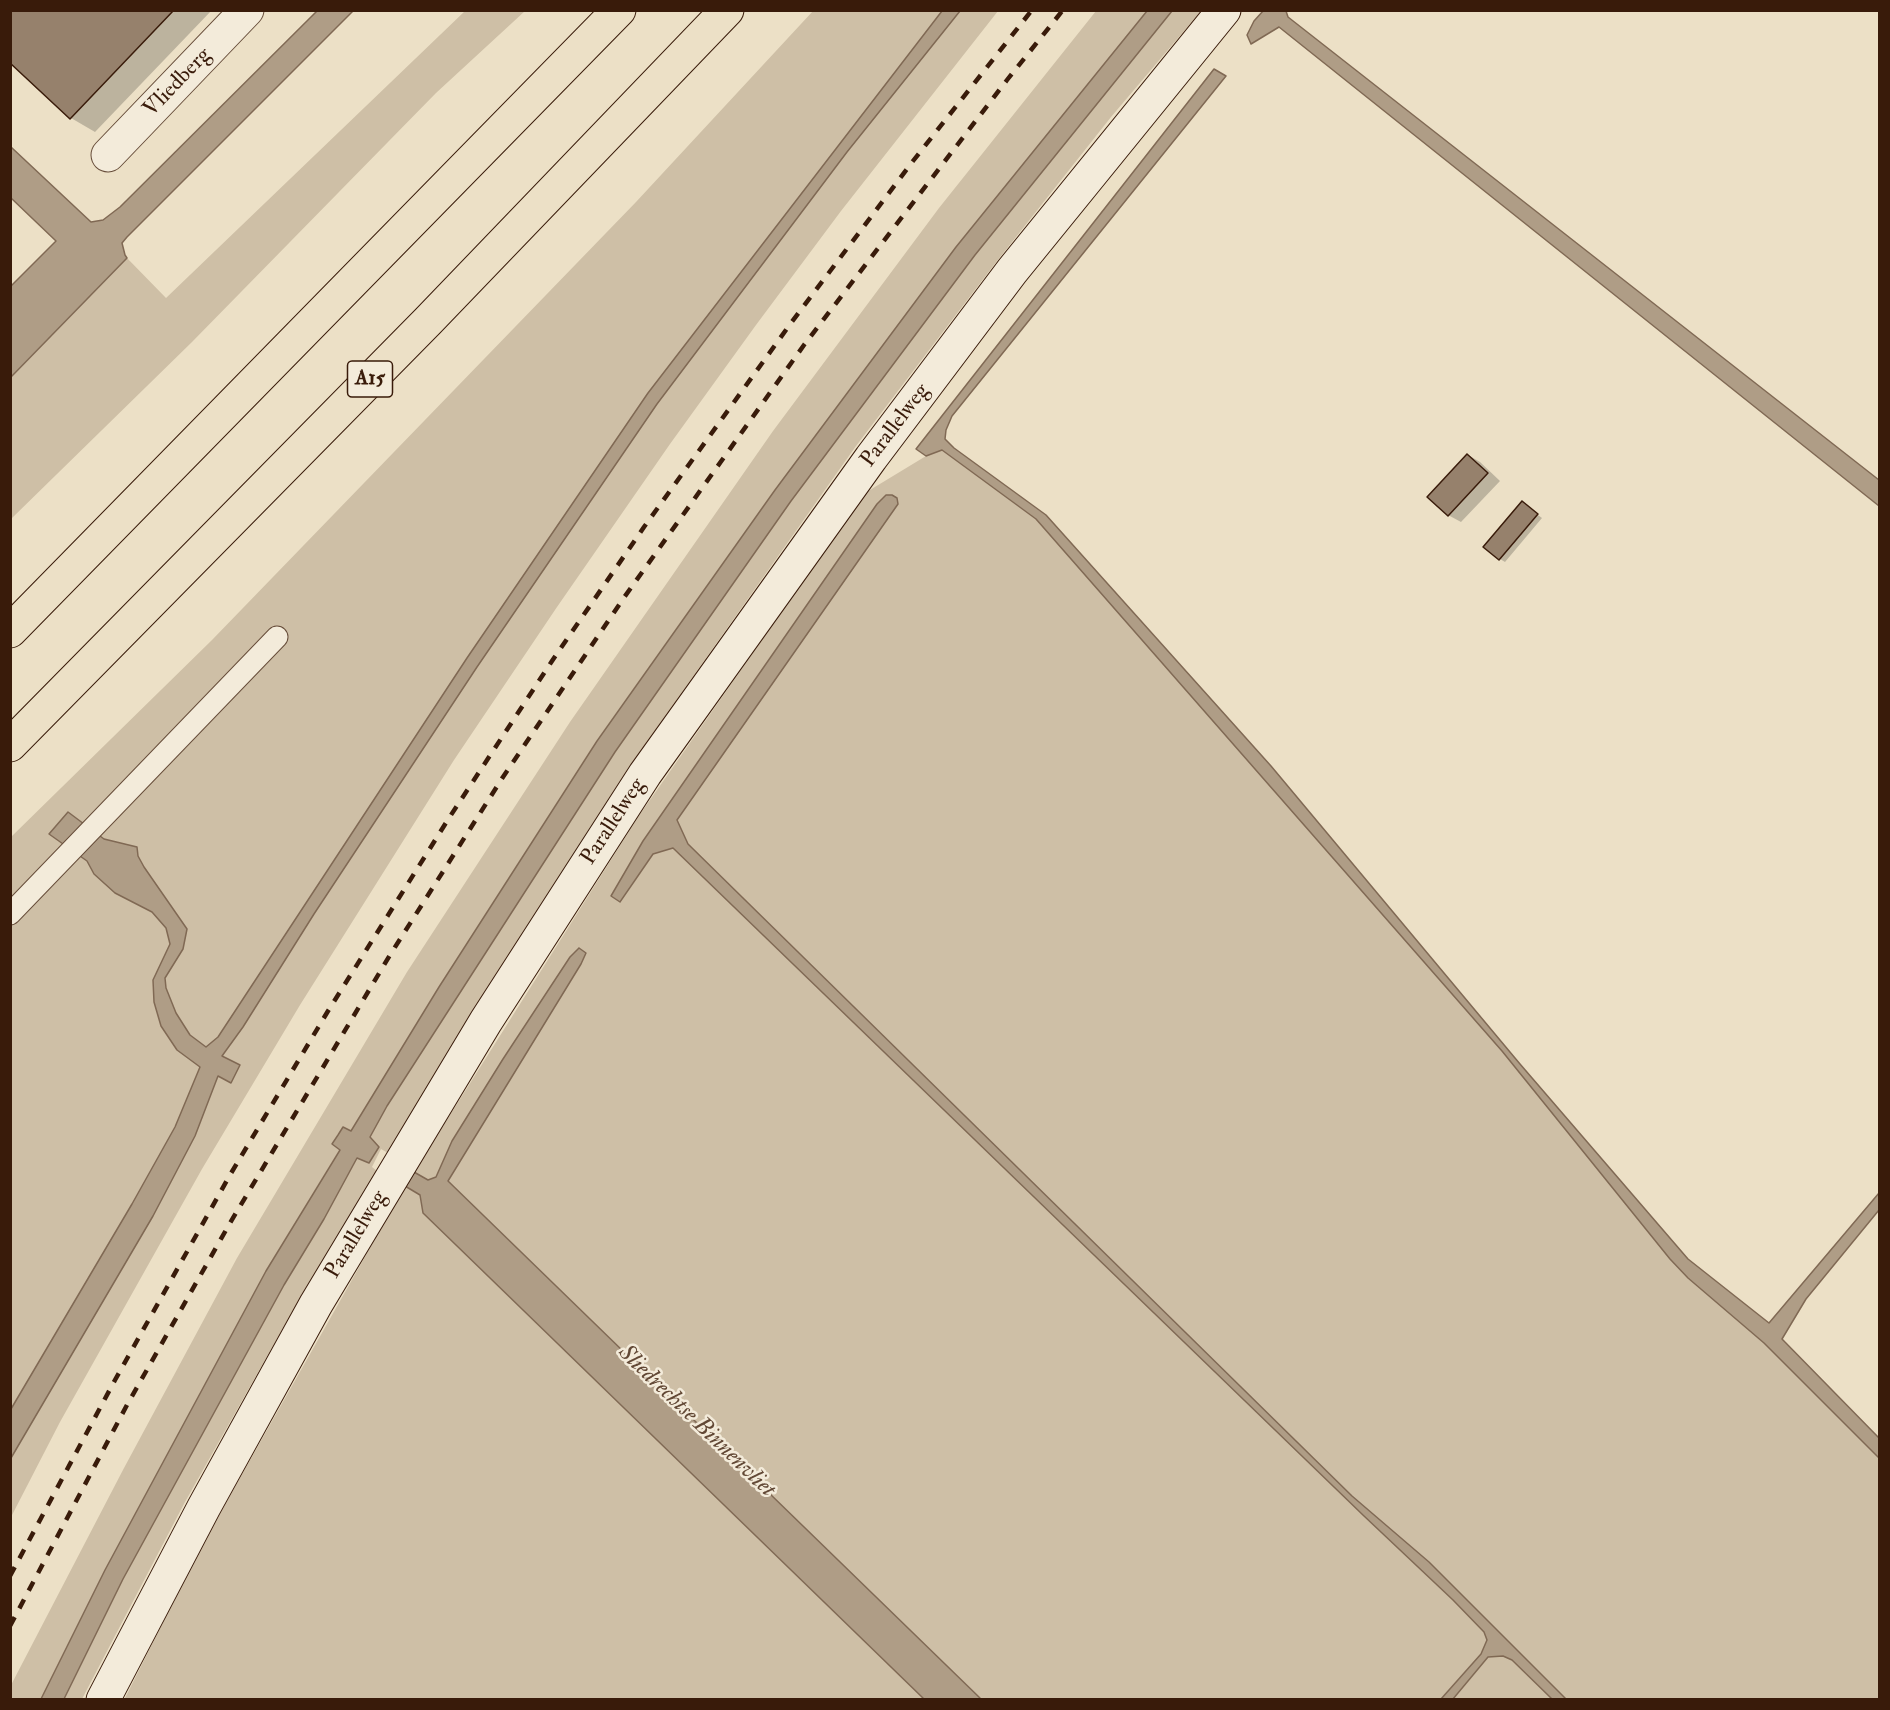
<!DOCTYPE html>
<html>
<head>
<meta charset="utf-8">
<style>
	body { margin:0 }
	#map { position:relative; width:1890px; height:1710px; overflow:hidden; background:#ece0c6; font-family:"IM FELL Double Pica",serif }
	canvas { display:block }
	.frame { position:absolute; inset:0; border:12px solid #391b0a; pointer-events:none }
</style>
</head>
<body>
<div id="map">
<canvas width="1890" height="1710"></canvas>
<div class="frame"></div>
</div>
<script>
const g = document.querySelector('canvas').getContext('2d');
g.lineJoin = 'round';
function paint(path, color) {
  g.fillStyle = color;
  g.fill(path, 'evenodd');
}
function poly(rows) {
  const path = new Path2D();
  for (const r of rows) {
    path.moveTo(r[0], r[1]);
    for (let i = 2; i < r.length; i += 2) path.lineTo(r[i], r[i + 1]);
  }
  return path;
}
function stroke(path, color, width, dash) {
  g.strokeStyle = color;
  g.lineWidth = width;
  g.lineCap = dash ? 'butt' : 'round';
  g.setLineDash(dash || []);
  g.stroke(path);
}
function drawText(font, color, halo, rows, align = 'center') {
  g.font = font + ' "IM FELL Double Pica",serif';
  g.lineWidth = 5;
  g.setLineDash([]);
  g.textBaseline = 'middle';
  g.strokeStyle = halo;
  g.fillStyle = color;
  for (const [text, x, y, turn = 0] of rows) {
    g.save();
    g.translate(x, y);
    g.rotate((+turn || 0) * Math.PI / 180);
    g.textAlign = isNaN(turn) ? turn : align;
    if (halo) g.strokeText(text, 0, 0);
    g.fillText(text, 0, 0);
    g.restore();
  }
}
paint(poly([
	[465,11,525,11,436,93,192,342,11,519,11,377,127,258,166,298],
	[813,11,998,11,841,211,756,325,670,444,557,607,454,760,300,1005,202,1169,60,1422,11,1517,11,837,212,640,636,202],
	[1096,11,1147,11,956,247,775,490,597,740,439,987,351,1131,343,1127,338,1135,333,1144,340,1149,266,1271,105,1570,41,1699,11,1699,10,1687,124,1468,237,1258,407,972,570,722,773,431,939,208],
	[1172,11,1201,11,1111,117,997,261,856,446,629,767,471,1014,388,1153,381,1149,372,1167,377,1171,301,1296,185,1502,82,1699,64,1700,123,1579,284,1285,324,1219,357,1158,369,1163,374,1156,379,1147,369,1137,387,1106,615,752,791,501,975,255],
	[942,450,1036,519,1502,1051,1670,1259,1688,1278,1764,1343,1879,1458,1879,1699,1566,1699,1429,1562,1352,1496,688,844,677,820,897,504,897,498,886,495,877,504,643,841,612,896,621,902,653,854,673,848,1364,1516,1453,1600,1484,1632,1487,1640,1481,1654,1441,1699,981,1699,448,1181,436,1177,428,1180,414,1172,638,817,865,493,926,456],
	[405,1186,420,1195,423,1213,924,1699,124,1700,202,1545],
	[1503,1656,1512,1660,1552,1699,1453,1700,1488,1657]
]), '#cebfa6');
const water = poly([
	[317,11,353,11,127,237,122,243,125,255,127,258,11,377,11,286,56,241,11,198,11,147,91,222,103,220,120,207,317,11],
	[942,11,960,11,847,152,657,404,477,667,314,914,243,1027,222,1056,240,1065,231,1083,218,1076,195,1136,153,1216,11,1458,11,1409,132,1204,175,1127,200,1067,177,1050,161,1026,154,1002,153,980,170,944,166,928,152,912,115,893,94,874,87,861,49,834,68,812,104,839,137,847,138,856,144,867,187,929,183,949,165,978,166,988,176,1013,190,1035,206,1047,218,1037,467,658,648,393,942,11],
	[1147,11,1172,11,975,255,791,501,615,752,387,1106,370,1137,379,1147,369,1163,357,1158,324,1219,284,1285,123,1579,64,1699,41,1699,105,1570,266,1271,340,1150,332,1144,338,1135,343,1127,351,1131,439,987,597,741,775,490,956,247,1147,11],
	[1263,11,1286,11,1288,17,1879,480,1879,506,1279,27,1251,44,1247,35,1254,21,1263,11],
	[1214,69,1226,76,952,416,946,430,945,439,954,448,1046,515,1271,766,1520,1064,1688,1259,1769,1323,1879,1193,1879,1210,1806,1299,1782,1339,1879,1438,1879,1458,1764,1343,1688,1278,1670,1259,1502,1051,1036,519,942,450,926,456,916,449,1214,69],
	[886,495,892,495,897,498,898,504,677,820,688,844,1352,1496,1429,1562,1566,1699,1552,1699,1512,1660,1503,1656,1488,1657,1453,1699,1441,1699,1481,1654,1487,1640,1484,1632,1453,1600,1364,1516,673,848,653,854,620,902,611,896,643,841,877,504,886,495],
	[579,948,586,953,581,964,448,1181,981,1699,924,1699,423,1213,420,1195,405,1186,414,1172,428,1180,436,1177,452,1141,503,1059,570,957,579,948]
]);
paint(water, '#af9d86');
stroke(water, '#806954', 1.5);
paint(poly([
	[10,10,212,10,95,132,71,118,10,61],
	[1468,455,1480,462,1500,481,1461,522,1448,515],
	[1522,503,1542,518,1505,562,1500,559]
]), '#0003');
const building = poly([
	[10,10,174,10,70,119,10,63,10,10],
	[1467,454,1488,473,1448,516,1427,497,1467,454],
	[1522,501,1538,514,1499,560,1483,547,1522,501]
]);
paint(building, '#96816c');
stroke(building, '#391b0a', 1.5);
const lane = poly([
	[10,914,277,637]
]);
const street = poly([
	[108,155,247,10]
]);
const secondary = poly([
	[103,1700,204,1507,316,1304,486,1021,645,774,871,458,1012,271,1224,10]
]);
const highway = poly([
	[10,631,619,10],
	[10,745,428,321,727,10]
]);
stroke(lane, '#664c39', 23);
stroke(street, '#664c39', 35);
stroke(secondary, '#391b0a', 35);
stroke(highway, '#391b0a', 35);
stroke(lane, '#f3ebda', 21);
stroke(street, '#f3ebda', 33);
stroke(secondary, '#f3ebda', 33);
stroke(highway, '#ece0c6', 33);
stroke(poly([
	[10,1576,115,1380,230,1175,328,1011,449,818,552,661,644,527,791,323,913,161,1032,10],
	[10,1626,127,1405,230,1223,390,955,503,777,623,599,804,345,1007,80,1063,10]
]), '#391b0a', 4.5, [10, 10]);
for (const [x, y, w] of [
	[370,379,45]
]) {
  const box = new Path2D();
  box.roundRect(x - w / 2, y - 18, w, 36, 4.5);
  g.fillStyle = '#f3ebda';
  g.fill(box);
  stroke(box, '#391b0a', 1.5);
}
drawText('bold 21px', '#391b0a', null, [
	["A15",370,379]
]);
drawText('22px', '#391b0a', '#f3ebda', [
	["Vliedberg",178,83,-46],
	["Parallelweg",896,426,-53],
	["Parallelweg",614,822,-57],
	["Parallelweg",357,1235,-59]
]);
drawText('italic 24px', '#624835', '#f3ebda', [
	["Sliedrechtse Binnenvliet",696,1422,44]
]);
</script>
</body>
</html>
